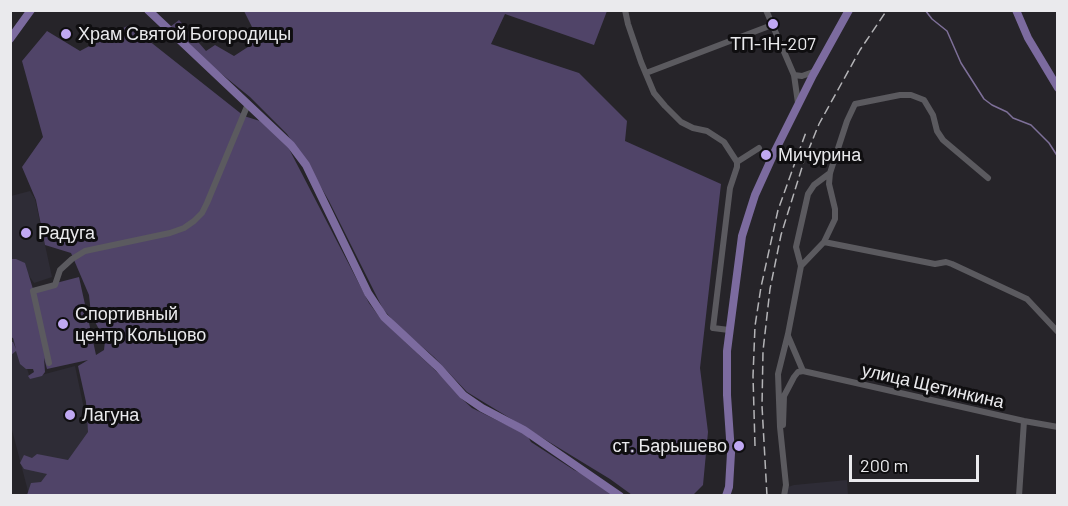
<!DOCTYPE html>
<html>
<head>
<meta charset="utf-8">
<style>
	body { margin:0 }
	#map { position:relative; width:1068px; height:506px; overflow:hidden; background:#262429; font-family:Barlow,sans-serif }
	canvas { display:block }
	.frame { position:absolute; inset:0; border:12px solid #eaeaed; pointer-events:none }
	.scale { position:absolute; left:849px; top:455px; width:130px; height:27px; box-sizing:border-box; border:3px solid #eaeaed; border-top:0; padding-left:8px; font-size:18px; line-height:21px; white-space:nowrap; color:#eaeaed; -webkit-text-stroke:4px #0f0e10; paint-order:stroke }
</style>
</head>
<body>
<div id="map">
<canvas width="1068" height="506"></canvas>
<div class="frame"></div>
<div class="scale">200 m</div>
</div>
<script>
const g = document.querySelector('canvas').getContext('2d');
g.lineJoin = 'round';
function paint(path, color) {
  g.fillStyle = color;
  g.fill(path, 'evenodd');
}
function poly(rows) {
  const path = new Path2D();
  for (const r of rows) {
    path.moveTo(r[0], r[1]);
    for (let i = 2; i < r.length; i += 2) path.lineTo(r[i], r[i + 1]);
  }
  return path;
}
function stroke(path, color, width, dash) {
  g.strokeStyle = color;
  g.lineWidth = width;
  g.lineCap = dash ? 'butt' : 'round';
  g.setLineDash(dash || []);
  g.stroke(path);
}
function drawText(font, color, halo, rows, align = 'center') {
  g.font = font + ' Barlow,sans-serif';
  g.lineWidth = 6;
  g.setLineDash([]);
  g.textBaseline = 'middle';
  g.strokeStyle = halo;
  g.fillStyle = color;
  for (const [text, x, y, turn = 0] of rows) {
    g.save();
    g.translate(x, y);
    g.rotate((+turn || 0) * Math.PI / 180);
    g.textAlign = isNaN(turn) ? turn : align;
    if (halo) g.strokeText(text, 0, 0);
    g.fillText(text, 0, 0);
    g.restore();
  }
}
paint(poly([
	[30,191,35,199,52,277,34,283,23,267,11,270,11,196],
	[18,339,30,378,75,366,99,480,29,495,11,426,10,341],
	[847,480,848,495,786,496,788,487,794,485]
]), '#2e2c36');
paint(poly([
	[244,11,607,11,594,45,505,14,491,44,579,73,627,121,625,141,721,184,700,368,708,432,703,485,693,495,632,495,610,479,467,392,434,357,398,326,383,309,329,201,309,166,287,134,250,97,213,67,170,27,179,20,206,51,215,45,234,56,251,45,253,29],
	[129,25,244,116,260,121,287,145,369,303,381,319,457,391,462,399,472,408,527,435,531,442,574,470,589,477,613,495,27,495,31,483,41,482,47,474,24,469,20,463,24,455,32,458,37,454,68,460,88,432,86,402,78,366,88,360,47,369,44,358,45,372,42,376,30,379,28,376,34,372,33,369,26,369,20,364,16,351,11,355,10,342,13,342,16,349,13,338,10,337,11,259,16,259,25,263,33,289,79,277,96,355,104,350,105,341,91,314,89,295,71,253,45,245,36,200,22,167,43,137,22,61,47,31,80,51]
]), '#504468');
stroke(poly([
	[925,10,932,19,947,31,961,63,984,99,992,105,1007,112,1013,118,1031,125,1049,143,1058,157]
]), '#7e7099', 1.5);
stroke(poly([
	[625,10,628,24,641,62,654,93,665,106,681,122,693,128,707,131,724,142,737,162,759,148],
	[766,10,794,75,798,103],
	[646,73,772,25],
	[794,75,802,76,816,71],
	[824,242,935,264,946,262,952,264,1027,299,1058,332],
	[801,266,796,247,808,194,814,185,830,173],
	[729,330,713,328,730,188,737,167,737,162],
	[788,336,803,371],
	[49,363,33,291,55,285,60,270,72,259,85,251,170,233,184,228,194,221,202,213,207,203,248,104],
	[803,371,1024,421,1058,427],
	[783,425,784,396,794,377,798,372,803,371],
	[784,496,786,485,780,427,778,374,788,334,801,266,824,242,835,219,835,209,829,184,830,173,847,121,855,104,900,95,911,95,924,100,933,115,937,131,943,140,988,178],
	[1019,496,1024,421]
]), '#5b5a5f', 6);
stroke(poly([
	[148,10,291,145,306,165,368,293,384,317,439,368,463,395,482,408,524,430,620,496],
	[1016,10,1028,38,1058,88],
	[10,39,31,10],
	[726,496,729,487,731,453,727,395,727,351,742,236,755,195,775,151,813,75,849,10]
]), '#7c6b9f', 8);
stroke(poly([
	[755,446,753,376,755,326,761,287,778,210,806,132],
	[767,496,762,406,763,351,770,289,781,235,804,161,819,124,860,50,887,10]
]), '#b4b4b7', 1.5, [9, 4.5]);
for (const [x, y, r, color] of [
	[773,24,6,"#c0a8f3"],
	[66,34,6,"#c0a8f3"],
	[766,155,6,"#c0a8f3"],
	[26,233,6,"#c0a8f3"],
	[63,324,6,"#c0a8f3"],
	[70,415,6,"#c0a8f3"],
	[739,446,6,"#c0a8f3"]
]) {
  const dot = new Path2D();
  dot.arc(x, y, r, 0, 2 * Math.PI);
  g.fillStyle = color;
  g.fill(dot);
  stroke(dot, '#0f0e10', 2);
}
drawText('18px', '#eaeaed', '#0f0e10', [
	["Храм Святой Богородицы",78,34],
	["ТП-1Н-207",773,44,"center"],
	["Мичурина",778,155],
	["Радуга",38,233],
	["Спортивный",75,314],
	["центр Кольцово",75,335],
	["Лагуна",82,415],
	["ст. Барышево",727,446,"right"]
], 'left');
drawText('18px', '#eaeaed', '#0f0e10', [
	["улица Щетинкина",933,386,13]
]);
</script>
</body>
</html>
